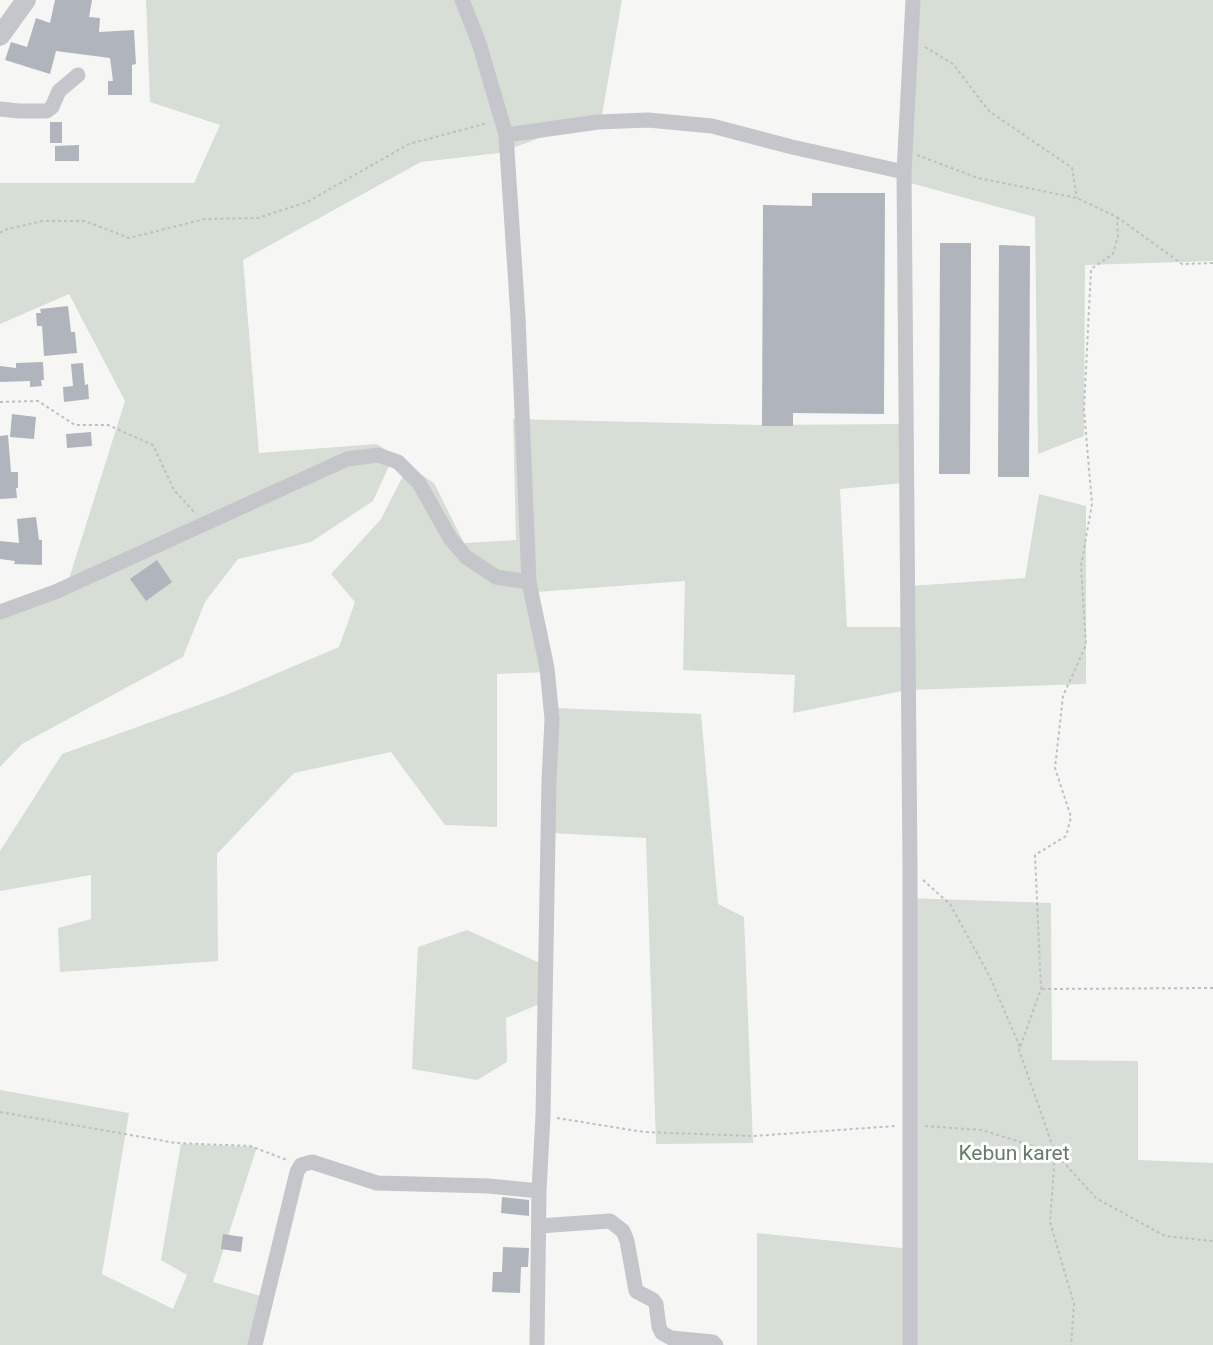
<!DOCTYPE html>
<html>
<head>
<meta charset="utf-8">
<style>
	body { margin:0 }
	canvas { display:block; background:#f6f7f4 }
</style>
</head>
<body>
<canvas width="1213" height="1345"></canvas>
<script>
const g = document.querySelector('canvas').getContext('2d');
g.lineJoin = 'round';
function paint(path, color) {
  g.fillStyle = color;
  g.fill(path, 'evenodd');
}
function poly(rows) {
  const path = new Path2D();
  for (const r of rows) {
    path.moveTo(r[0], r[1]);
    for (let i = 2; i < r.length; i += 2) path.lineTo(r[i], r[i + 1]);
  }
  return path;
}
function stroke(path, color, width, dash) {
  g.strokeStyle = color;
  g.lineWidth = width;
  g.lineCap = dash ? 'butt' : 'round';
  g.setLineDash(dash || []);
  g.stroke(path);
}
function drawText(font, color, halo, rows, align = 'center') {
  g.font = font + ' Roboto,sans-serif';
  g.lineWidth = 6;
  g.setLineDash([]);
  g.textBaseline = 'middle';
  g.strokeStyle = halo;
  g.fillStyle = color;
  for (const [text, x, y, turn = 0] of rows) {
    g.save();
    g.translate(x, y);
    g.rotate((+turn || 0) * Math.PI / 180);
    g.textAlign = isNaN(turn) ? turn : align;
    if (halo) g.strokeText(text, 0, 0);
    g.fillText(text, 0, 0);
    g.restore();
  }
}
paint(poly([
	[146,0,622,0,602,115,499,153,421,162,243,260,259,453,377,444,394,455,373,501,311,542,238,559,205,602,183,657,22,744,0,767,0,608,67,585,125,401,69,294,0,324,0,183,194,183,220,125,150,102],
	[908,0,1213,0,1213,261,1085,265,1084,436,1038,454,1035,217,903,181],
	[513,419,761,425,903,424,903,483,840,489,847,627,909,627,910,586,1025,578,1039,494,1086,506,1086,684,907,690,793,713,795,675,683,670,685,581,537,592,549,672,497,674,497,827,445,825,391,752,294,773,217,854,218,961,60,972,58,928,91,919,91,875,0,891,0,851,62,754,226,695,339,647,355,602,331,574,381,519,408,466,434,483,464,543,516,540],
	[555,708,701,714,718,904,744,917,753,1143,656,1144,646,838,550,833],
	[908,898,1051,903,1052,1060,1138,1061,1138,1160,1213,1163,1213,1345,757,1345,757,1233,911,1249],
	[467,930,540,963,542,1003,506,1018,507,1062,477,1080,412,1069,418,947],
	[0,1090,129,1113,102,1274,173,1309,187,1275,161,1260,181,1144,257,1147,213,1282,271,1299,259,1345,0,1345]
]), '#d6ded5');
paint(poly([
	[55,0,92,0,89,17,100,18,99,32,134,30,136,64,132,65,132,95,108,95,108,81,113,81,110,58,56,51,50,74,5,60,11,42,27,47,36,18,50,23],
	[50,122,62,122,62,143,50,143],
	[79,145,79,161,55,161,55,146],
	[812,193,885,193,884,414,793,413,793,426,762,426,763,205,812,206],
	[940,243,971,243,970,474,939,474],
	[999,245,1030,246,1029,477,998,477],
	[68,306,71,332,75,332,77,353,44,356,42,326,37,326,36,313,41,313,40,309],
	[43,362,44,380,41,380,42,386,30,387,30,381,0,382,0,366,16,368,16,363],
	[83,363,85,385,88,384,89,399,64,402,63,387,73,386,71,364],
	[12,414,36,417,34,439,10,437],
	[91,432,92,446,67,448,66,434],
	[8,435,11,472,18,472,18,488,16,488,17,498,0,499,0,436],
	[36,517,39,540,42,540,42,565,14,564,15,561,0,559,0,541,19,543,17,519],
	[157,560,172,582,146,601,130,579],
	[502,1197,529,1200,529,1216,501,1213],
	[223,1234,243,1237,241,1252,221,1249],
	[503,1247,529,1248,528,1267,521,1267,520,1293,492,1292,493,1272,502,1272]
]), '#b0b4bc');
stroke(poly([
	[925,47,953,64,989,111,1072,168,1077,198],
	[917,155,978,178,1077,198,1117,217,1118,236,1113,254,1091,269,1084,410,1092,504,1081,566,1086,645,1063,696,1055,768,1071,817,1066,836,1035,855,1041,989,1019,1050,1055,1153,1050,1222,1074,1304,1071,1345],
	[1117,217,1182,264,1213,263],
	[0,233,4,230,42,221,85,221,129,238,205,219,258,218,307,202,409,144,488,123],
	[0,402,38,401,75,425,108,425,153,445,174,490,196,514],
	[923,880,950,904,990,977,1020,1047],
	[1042,989,1213,988],
	[0,1112,176,1143,250,1146,287,1160],
	[557,1118,644,1132,754,1136,895,1126],
	[925,1126,982,1130,1055,1153,1096,1198,1165,1236,1213,1241]
]), '#bebfc2', 2, [3, 3]);
stroke(poly([
	[462,0,479,43,506,135,518,317,529,582,547,668,552,719,549,781,543,1115,539,1191,537,1345],
	[0,109,19,111,47,111,52,107,59,91,78,75],
	[506,135,598,122,648,120,712,126,792,147,904,172],
	[0,612,55,592,347,459,378,455,398,462,419,483,450,538,466,557,496,577,529,582],
	[539,1226,610,1221,623,1231,627,1241,636,1291,653,1300,656,1304,659,1327,662,1333,671,1338,713,1342,716,1345],
	[255,1345,297,1172,301,1165,312,1162,377,1183,489,1186,539,1191],
	[910,1345,910,867,904,172,913,0]
]), '#c4c6cb', 15);
stroke(poly([
	[0,36,26,0]
]), '#c4c6cb', 20);
drawText('21px', '#657c66', '#fff', [
	["Kebun karet",1014,1155]
]);
</script>
</body>
</html>
